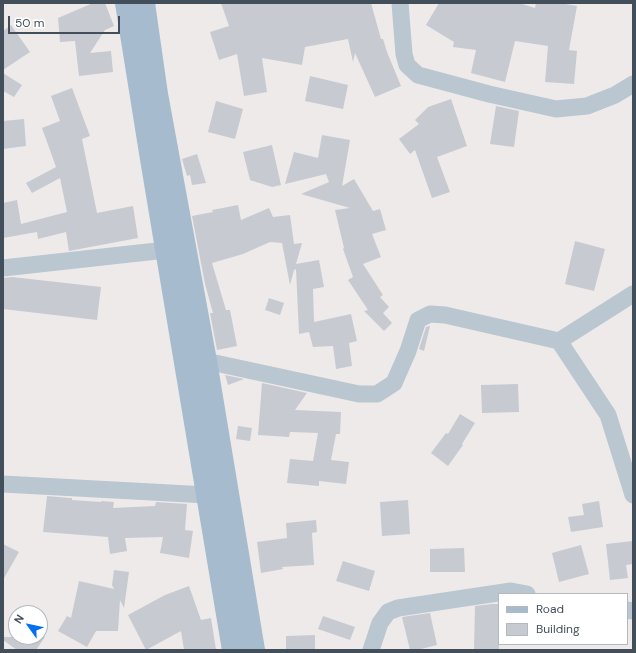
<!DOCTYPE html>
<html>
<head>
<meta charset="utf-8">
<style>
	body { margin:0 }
	#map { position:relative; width:636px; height:653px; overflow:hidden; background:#eeeaea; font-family:"DM Sans",sans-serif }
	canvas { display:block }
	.frame { position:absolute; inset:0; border:4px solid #424f5a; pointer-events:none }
	.legend { position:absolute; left:498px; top:593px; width:130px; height:52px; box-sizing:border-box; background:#fff; border:1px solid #b3b9bd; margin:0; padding:5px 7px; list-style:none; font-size:12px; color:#424f5a }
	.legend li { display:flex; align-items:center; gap:8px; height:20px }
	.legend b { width:20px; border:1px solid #b3b9bd }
	.north { position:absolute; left:8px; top:605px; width:40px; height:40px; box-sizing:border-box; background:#fff; border:1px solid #b3b9bd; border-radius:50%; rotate:303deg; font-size:11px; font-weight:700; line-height:16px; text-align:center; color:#424f5a }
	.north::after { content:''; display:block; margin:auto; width:14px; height:18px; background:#046eef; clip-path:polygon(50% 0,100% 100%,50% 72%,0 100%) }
	.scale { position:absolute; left:8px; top:16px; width:112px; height:18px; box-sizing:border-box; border:2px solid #424f5a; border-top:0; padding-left:5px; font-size:12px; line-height:14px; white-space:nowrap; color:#424f5a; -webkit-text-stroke:3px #fff; paint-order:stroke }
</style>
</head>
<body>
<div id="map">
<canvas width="636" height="653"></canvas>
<div class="frame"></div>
<ul class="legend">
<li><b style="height:5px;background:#a6bbce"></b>Road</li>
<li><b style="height:11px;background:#c7cad1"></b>Building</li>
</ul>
<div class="north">N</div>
<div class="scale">50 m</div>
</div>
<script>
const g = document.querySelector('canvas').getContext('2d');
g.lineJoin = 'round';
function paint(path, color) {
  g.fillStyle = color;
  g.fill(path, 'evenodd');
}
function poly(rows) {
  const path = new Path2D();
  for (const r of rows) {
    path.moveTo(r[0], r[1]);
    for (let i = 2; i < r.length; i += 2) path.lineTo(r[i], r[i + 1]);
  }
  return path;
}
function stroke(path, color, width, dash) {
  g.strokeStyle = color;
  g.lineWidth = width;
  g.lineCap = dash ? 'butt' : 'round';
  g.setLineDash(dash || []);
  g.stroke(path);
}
paint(poly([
	[93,3,105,3,114,26,105,30,90,53,111,51,113,72,79,76,75,41,60,42,58,18],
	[221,3,371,3,381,39,383,39,387,52,401,86,375,97,355,53,353,62,348,39,305,47,302,65,262,58,267,92,244,96,237,54,219,60,210,32,229,26],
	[439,3,519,3,535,8,536,3,560,3,577,6,569,50,577,51,574,84,545,82,548,46,515,41,505,82,471,73,476,50,453,47,454,42,426,25],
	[11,25,30,52,3,70,3,31],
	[3,73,22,85,14,97,3,91],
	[310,76,348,85,343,109,305,101],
	[72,88,90,136,82,139,97,213,133,206,138,238,69,251,66,232,38,239,37,232,3,238,3,203,17,200,21,224,67,212,60,178,32,193,26,183,56,167,42,128,60,121,51,96],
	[451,99,467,146,437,157,450,192,432,198,415,150,410,154,399,139,419,124,415,120,428,107],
	[216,101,243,109,235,139,208,132],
	[496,106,519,111,514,147,490,144],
	[24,119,26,146,3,149,3,121],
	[322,135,350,140,342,186,354,179,373,211,380,209,386,230,372,234,381,257,363,264,383,295,380,297,389,307,383,313,392,323,384,331,364,311,368,310,348,280,353,277,343,249,344,248,335,210,350,208,301,194,329,182,326,174,285,184,294,152,318,158],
	[272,145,281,185,272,187,250,180,243,152],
	[197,154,206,183,192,185,190,175,187,176,182,159],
	[238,205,241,220,269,208,273,217,290,215,294,244,302,243,296,264,319,260,324,287,313,289,314,322,351,314,357,341,349,343,352,366,336,369,333,346,313,347,309,332,299,334,296,269,294,270,290,285,282,243,270,242,243,254,212,263,226,310,230,310,237,346,217,350,210,313,213,313,205,284,192,216,213,212,212,210],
	[575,241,605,249,594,291,565,284],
	[12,277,101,287,97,320,3,309,3,278],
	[269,298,284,303,280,315,265,310],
	[429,326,430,326,424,351,419,349,426,327],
	[225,375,244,379,228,385],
	[262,383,307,393,295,410,341,412,340,434,336,434,331,460,349,462,346,484,319,481,319,486,287,483,290,459,313,461,318,433,290,432,289,437,258,435],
	[518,384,519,412,482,413,481,385],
	[460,414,475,423,462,444,463,445,448,466,431,453,446,433,448,434],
	[238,426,252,428,250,441,236,439],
	[47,496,70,498,72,498,72,500,101,502,101,501,114,502,113,508,155,506,156,502,187,504,185,530,193,531,189,558,160,553,163,537,125,538,127,551,110,554,108,537,43,532],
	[408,500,410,534,382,536,380,502],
	[599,501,603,527,571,532,568,517,584,515,582,504],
	[316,520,317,532,312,533,314,565,282,567,283,569,261,573,257,542,287,538,286,523],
	[633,541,633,564,626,565,628,578,610,580,606,544],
	[3,544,19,552,3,580],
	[581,545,589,574,559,582,552,553],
	[464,548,465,572,430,572,430,549],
	[343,561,375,571,369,591,336,581],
	[114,570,129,572,124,608,120,600,118,631,96,631,87,647,58,631,67,616,71,618,79,581,114,589,112,585],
	[189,586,201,620,211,618,216,650,184,650,181,631,146,650,128,615,165,595],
	[492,604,499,604,499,650,474,650,475,606],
	[430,613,437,645,417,650,410,650,402,617],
	[323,616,355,627,350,640,318,629],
	[315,635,315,650,286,650,286,636],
	[3,637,45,637,36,650,17,650,3,640]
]), '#c7cad1');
stroke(poly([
	[400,3,404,54,407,65,418,75,489,94,556,109,587,106,615,95,633,84],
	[3,268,166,250],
	[559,341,608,415,633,495],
	[206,361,359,394,377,394,394,383,408,351,418,320,430,314,445,315,559,341,633,294],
	[3,484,207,495],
	[627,610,633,611],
	[371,650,380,623,388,612,398,608,511,591,527,594]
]), '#bac6d0', 17);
stroke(poly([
	[126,3,151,159,233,650],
	[144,3,157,94,206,361,254,650]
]), '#a6bbce', 22);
</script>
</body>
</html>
